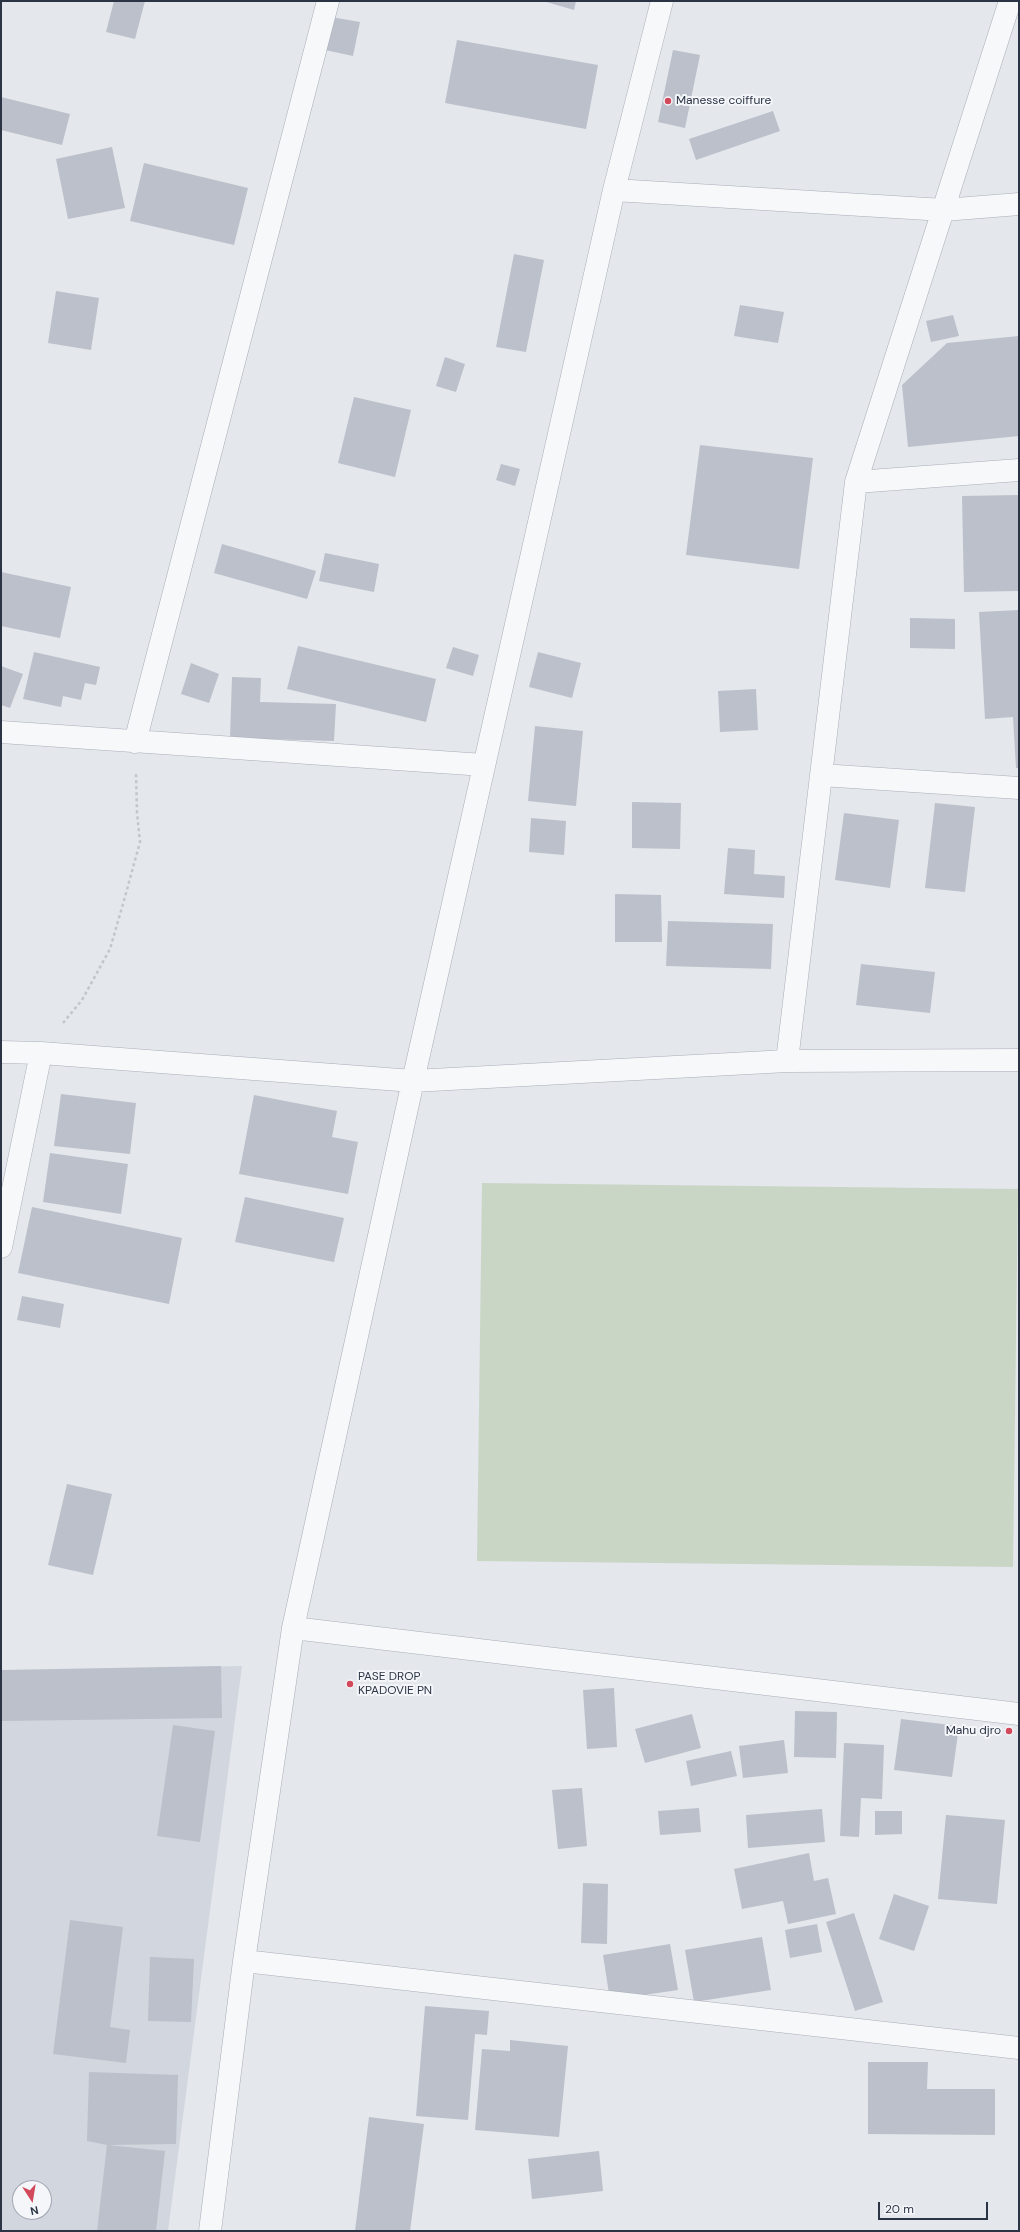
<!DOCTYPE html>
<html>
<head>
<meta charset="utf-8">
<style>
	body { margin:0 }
	#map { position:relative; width:1020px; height:2232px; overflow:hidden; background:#e4e7ec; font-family:"DM Sans",sans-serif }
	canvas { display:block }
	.frame { position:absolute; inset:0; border:2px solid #2b3445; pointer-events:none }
	.north { position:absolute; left:12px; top:2180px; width:40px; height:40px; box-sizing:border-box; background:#f4f6f9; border:1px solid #a4a8b1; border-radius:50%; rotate:168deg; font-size:11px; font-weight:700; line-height:16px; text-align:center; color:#2b3445 }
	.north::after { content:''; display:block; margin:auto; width:14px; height:18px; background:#d1495b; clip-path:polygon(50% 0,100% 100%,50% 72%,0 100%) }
	.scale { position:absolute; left:878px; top:2202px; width:110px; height:18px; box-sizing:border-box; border:2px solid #2b3445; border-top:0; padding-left:5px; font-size:12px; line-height:14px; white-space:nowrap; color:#2b3445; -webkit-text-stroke:3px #f4f6f9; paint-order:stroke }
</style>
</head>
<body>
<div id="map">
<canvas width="1020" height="2232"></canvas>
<div class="frame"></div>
<div class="north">N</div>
<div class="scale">20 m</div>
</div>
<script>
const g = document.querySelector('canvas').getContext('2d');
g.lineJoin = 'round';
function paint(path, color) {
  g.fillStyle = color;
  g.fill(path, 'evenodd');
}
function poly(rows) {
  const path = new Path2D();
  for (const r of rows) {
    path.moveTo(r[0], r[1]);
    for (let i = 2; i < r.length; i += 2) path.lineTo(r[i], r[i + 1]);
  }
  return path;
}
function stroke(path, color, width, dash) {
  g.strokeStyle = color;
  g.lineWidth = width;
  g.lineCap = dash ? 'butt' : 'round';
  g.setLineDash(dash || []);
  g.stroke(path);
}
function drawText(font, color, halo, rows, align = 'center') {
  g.font = font + ' "DM Sans",sans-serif';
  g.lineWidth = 4;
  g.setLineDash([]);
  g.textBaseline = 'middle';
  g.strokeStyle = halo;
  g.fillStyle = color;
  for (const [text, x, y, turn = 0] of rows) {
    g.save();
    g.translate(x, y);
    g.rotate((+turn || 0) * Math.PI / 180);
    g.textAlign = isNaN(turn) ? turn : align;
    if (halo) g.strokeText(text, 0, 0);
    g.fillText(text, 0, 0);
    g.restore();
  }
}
paint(poly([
	[242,1666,168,2231,1,2231,1,1671],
	[20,2188,44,2188,44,2212,20,2212]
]), '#d2d6de');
paint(poly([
	[482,1183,1018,1189,1013,1567,477,1561]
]), '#c9d6c5');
paint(poly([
	[114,1,145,1,135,39,106,32],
	[543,1,576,1,574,10],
	[331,17,360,22,353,56,325,50],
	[457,40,598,65,586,129,445,103],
	[673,50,700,55,685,128,658,122],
	[1,97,70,114,62,145,1,130],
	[773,111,780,131,696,160,689,139],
	[112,147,125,208,68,219,56,159],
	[144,163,248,188,234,245,130,221],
	[514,254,544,260,526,352,496,347],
	[56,291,99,298,91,350,48,343],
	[740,305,784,312,778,343,734,336],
	[953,315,959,336,931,342,926,321],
	[1019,336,1019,436,908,447,902,385,947,343],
	[445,357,465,364,456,392,436,386],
	[354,397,411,410,395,477,338,463],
	[700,445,813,458,799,569,686,555],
	[501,464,520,469,515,486,496,480],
	[1019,495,1019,591,964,592,962,496],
	[222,544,316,571,307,599,214,573],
	[325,553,379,564,374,592,319,581],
	[1,572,71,587,60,638,1,626],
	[1019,610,1019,768,1016,768,1013,717,985,719,979,612],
	[910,618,955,619,955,649,910,648],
	[298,646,436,679,426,722,287,689],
	[453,647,479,655,473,676,446,668],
	[34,652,100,667,96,685,85,683,81,700,63,696,61,707,23,699],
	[538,652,581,663,572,698,529,687],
	[191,663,219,674,209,703,181,694],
	[1,666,23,674,10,708,1,705],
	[232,677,261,678,260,702,336,704,334,741,230,738],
	[756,689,758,730,720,732,718,691],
	[535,726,583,731,576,806,528,801],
	[632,802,681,803,680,849,632,848],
	[935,803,975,807,965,892,925,888],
	[844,813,899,820,890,888,835,880],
	[531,818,566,821,564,855,529,852],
	[728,848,755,850,754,874,785,876,784,898,724,894],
	[615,894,661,895,662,942,615,942],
	[668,921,773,924,771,969,666,966],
	[861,964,935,972,930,1013,856,1005],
	[61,1094,136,1103,130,1154,54,1146],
	[254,1095,337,1111,332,1137,358,1142,348,1194,239,1174],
	[50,1153,128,1164,121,1214,43,1202],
	[245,1197,344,1218,334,1262,235,1242],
	[32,1207,182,1238,169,1304,18,1273],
	[22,1296,64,1304,60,1328,17,1320],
	[67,1484,112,1494,93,1575,48,1565],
	[221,1666,222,1718,1,1721,1,1670],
	[614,1688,617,1747,587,1749,583,1690],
	[795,1711,837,1712,836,1758,794,1757],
	[692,1714,701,1748,645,1763,635,1729],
	[901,1719,959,1726,952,1777,894,1770],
	[173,1725,215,1731,200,1842,157,1836],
	[784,1740,788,1773,743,1778,739,1746],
	[844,1743,884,1745,882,1799,861,1798,859,1837,840,1836],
	[731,1751,737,1776,691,1786,686,1761],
	[582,1788,587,1846,558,1849,552,1790],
	[699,1808,701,1832,660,1835,658,1811],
	[822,1809,825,1842,748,1848,746,1815],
	[875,1811,902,1811,902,1834,875,1835],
	[946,1815,1005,1820,997,1904,938,1899],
	[809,1853,814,1881,828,1878,836,1914,788,1924,783,1901,742,1909,734,1869],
	[583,1883,608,1884,607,1944,581,1943],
	[894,1894,929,1906,914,1951,879,1939],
	[854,1913,883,2002,855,2011,826,1922],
	[70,1920,123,1927,110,2027,130,2030,126,2063,53,2054],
	[817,1924,822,1952,790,1958,785,1930],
	[762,1937,771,1990,694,2002,685,1950],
	[670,1944,678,1990,610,2000,603,1955],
	[150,1957,194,1959,191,2022,148,2021],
	[425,2006,489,2011,487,2035,475,2034,468,2120,416,2116],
	[510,2040,568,2046,559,2137,475,2130,482,2049,510,2051],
	[868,2062,928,2062,927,2089,995,2089,995,2135,868,2134],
	[89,2072,178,2075,176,2144,108,2145,165,2151,156,2231,97,2231,107,2145,87,2141],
	[369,2117,424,2124,410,2231,355,2231],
	[599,2151,603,2191,532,2199,528,2159]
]), '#bbc0ca');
const minor = poly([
	[614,190,944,210,1019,204],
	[856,482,1019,470],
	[1,732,484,765],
	[135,742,328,1],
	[821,775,1019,788],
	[1,1052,41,1053,413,1081,787,1061,1019,1060],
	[787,1061,856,482,1010,1],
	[1,1247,41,1053],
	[293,1628,1019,1714],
	[244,1961,1019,2048],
	[210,2231,244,1961,293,1628,413,1081,614,190,662,1]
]);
stroke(minor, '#a9aeb7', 23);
stroke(poly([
	[63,1023,82,1000,110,949,123,904,140,842,137,813,136,772]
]), '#c2c5cb', 2.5, [3, 3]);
stroke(minor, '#f7f8fa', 22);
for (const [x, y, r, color] of [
	[668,101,4,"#d1495b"],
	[350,1684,4,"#d1495b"],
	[1009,1731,4,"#d1495b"]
]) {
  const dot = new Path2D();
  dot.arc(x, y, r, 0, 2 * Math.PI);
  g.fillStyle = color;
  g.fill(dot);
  stroke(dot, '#f4f6f9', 1.5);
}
drawText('12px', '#2b3445', '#f4f6f9', [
	["Manesse coiffure",676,101],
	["PASE DROP",358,1677],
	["KPADOVIE PN",358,1691],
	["Mahu djro",1001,1731,"right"]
], 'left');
</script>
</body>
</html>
